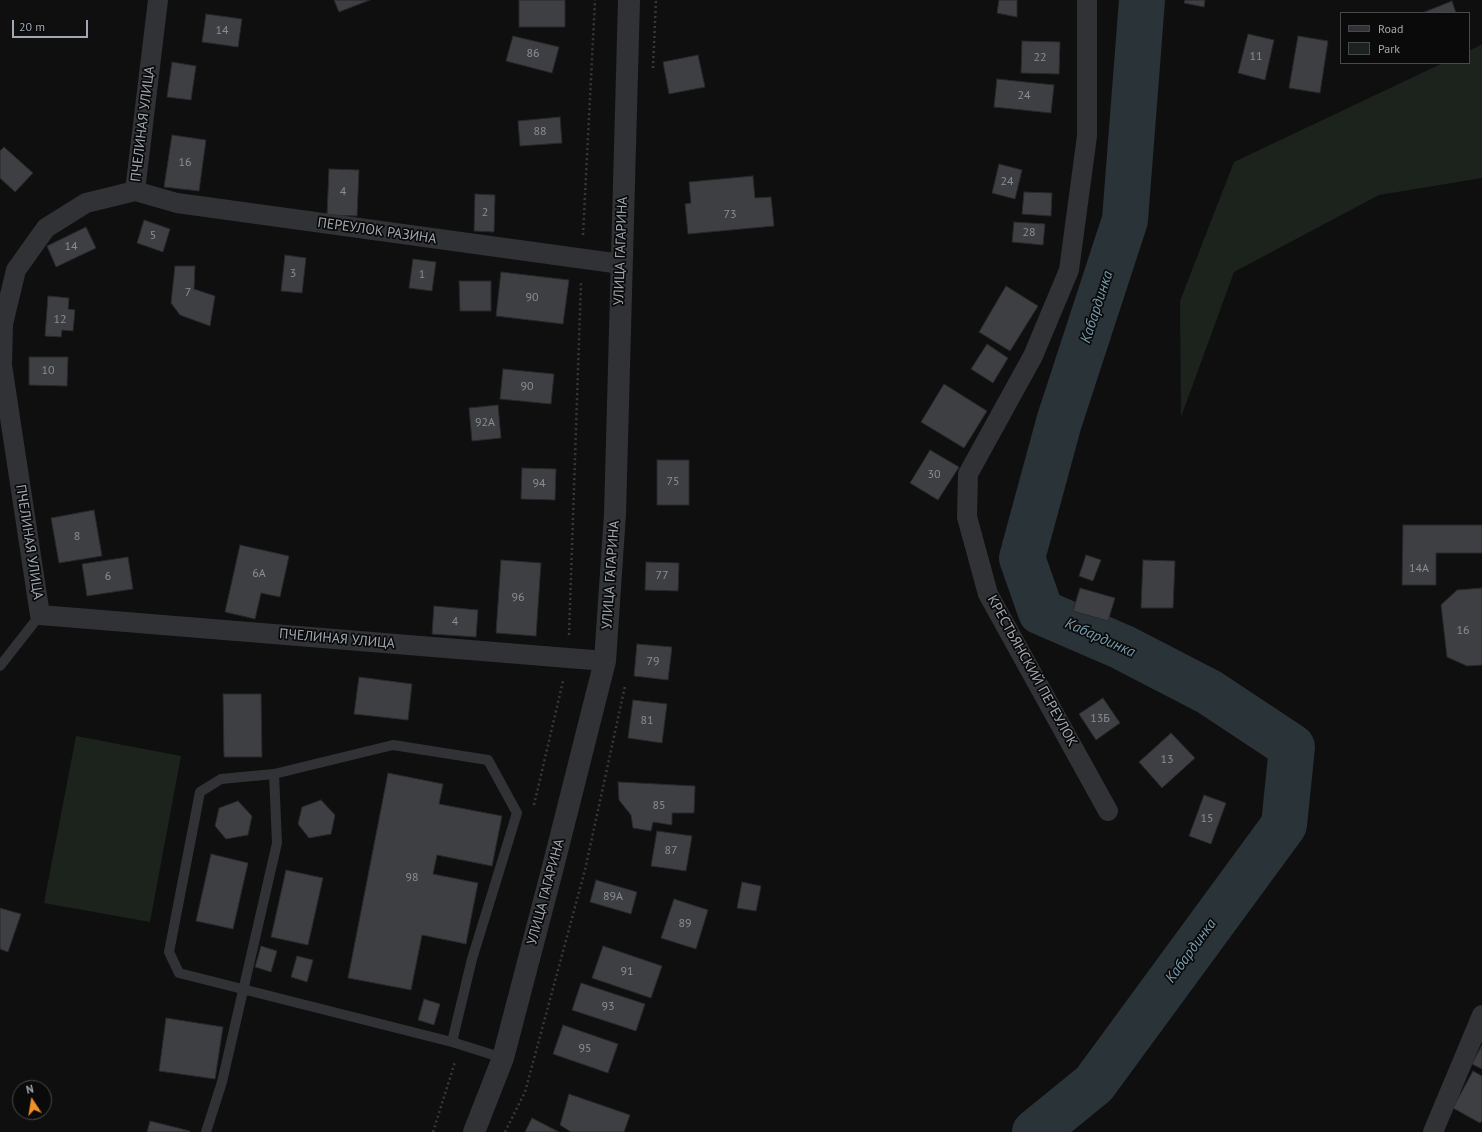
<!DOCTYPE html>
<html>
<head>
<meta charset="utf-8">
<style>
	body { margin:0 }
	#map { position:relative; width:1482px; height:1132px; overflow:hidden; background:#0f0f10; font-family:"PT Sans",sans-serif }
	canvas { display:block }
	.legend { position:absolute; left:1340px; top:12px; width:130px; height:52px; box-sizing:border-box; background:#0a0a0b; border:1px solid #46494d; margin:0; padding:5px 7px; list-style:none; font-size:12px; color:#a0a8b1 }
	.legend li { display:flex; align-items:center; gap:8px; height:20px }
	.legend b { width:20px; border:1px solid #46494d }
	.north { position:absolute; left:12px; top:1080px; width:40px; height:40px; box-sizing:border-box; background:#0a0a0b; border:1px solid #46494d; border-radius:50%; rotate:348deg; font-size:11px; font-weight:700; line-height:16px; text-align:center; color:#a0a8b1 }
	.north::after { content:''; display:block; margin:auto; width:14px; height:18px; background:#ef9028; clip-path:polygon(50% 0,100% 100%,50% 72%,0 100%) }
	.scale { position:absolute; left:12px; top:20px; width:76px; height:18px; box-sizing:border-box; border:2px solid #a0a8b1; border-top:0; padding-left:5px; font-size:12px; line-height:14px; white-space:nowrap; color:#a0a8b1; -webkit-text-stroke:3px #0a0a0b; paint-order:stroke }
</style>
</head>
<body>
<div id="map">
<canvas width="1482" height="1132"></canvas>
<ul class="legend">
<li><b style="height:5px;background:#303235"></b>Road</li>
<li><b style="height:11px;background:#1b231c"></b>Park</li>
</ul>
<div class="north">N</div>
<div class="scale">20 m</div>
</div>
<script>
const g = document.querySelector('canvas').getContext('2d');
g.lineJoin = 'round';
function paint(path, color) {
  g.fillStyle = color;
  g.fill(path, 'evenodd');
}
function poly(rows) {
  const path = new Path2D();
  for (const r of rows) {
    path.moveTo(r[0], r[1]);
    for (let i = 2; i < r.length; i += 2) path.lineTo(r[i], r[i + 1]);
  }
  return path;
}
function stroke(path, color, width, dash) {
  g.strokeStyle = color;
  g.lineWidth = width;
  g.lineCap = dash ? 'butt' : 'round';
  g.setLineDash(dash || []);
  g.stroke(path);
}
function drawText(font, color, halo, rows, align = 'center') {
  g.font = font + ' "PT Sans",sans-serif';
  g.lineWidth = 3.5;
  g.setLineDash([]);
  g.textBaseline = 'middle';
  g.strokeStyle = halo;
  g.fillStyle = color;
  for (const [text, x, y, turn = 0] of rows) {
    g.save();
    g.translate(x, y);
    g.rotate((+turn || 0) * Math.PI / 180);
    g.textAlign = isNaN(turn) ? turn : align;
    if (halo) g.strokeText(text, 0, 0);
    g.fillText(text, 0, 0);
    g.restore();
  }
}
paint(poly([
	[1482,44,1482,178,1379,195,1234,272,1181,417,1180,301,1234,162,1443,63,1469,63,1469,51],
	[76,736,181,756,150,922,44,903]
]), '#1b231c');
stroke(poly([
	[1035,1132,1094,1084,1284,825,1292,747,1209,692,1122,647,1041,612,1022,558,1059,422,1125,220,1142,0]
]), '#293338', 46);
const building = poly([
	[334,0,370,0,339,12,334,0],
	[519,0,565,0,565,27,519,27,519,0],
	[999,0,1017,0,1017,17,997,13,999,0],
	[1185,0,1205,0,1204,7,1184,3,1185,0],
	[1452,1,1456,13,1422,13,1452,1],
	[206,14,242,19,238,47,202,42,206,14],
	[1248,34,1274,40,1265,80,1238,73,1248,34],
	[513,36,559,47,552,73,506,61,513,36],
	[1298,36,1328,41,1320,93,1289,88,1298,36],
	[1022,41,1060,42,1059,74,1021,73,1022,41],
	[698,55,705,87,669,94,663,62,698,55],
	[172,62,196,66,191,100,167,97,172,62],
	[997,79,1054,85,1051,113,994,107,997,79],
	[560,117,562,143,520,146,518,121,560,117],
	[172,135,206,140,199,191,164,187,172,135],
	[4,147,33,173,15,192,0,178,0,151,4,147],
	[999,164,1022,170,1015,199,992,193,999,164],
	[329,169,359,170,357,216,327,215,329,169],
	[753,176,755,198,771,197,774,226,688,234,685,204,691,203,689,182,753,176],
	[1024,192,1052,193,1051,216,1022,214,1024,192],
	[475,194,495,195,494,232,474,231,475,194],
	[144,220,170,229,163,252,137,243,144,220],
	[1014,222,1045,224,1043,245,1012,242,1014,222],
	[86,227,96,248,56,267,47,246,86,227],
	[285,255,306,258,302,293,281,291,285,255],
	[413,259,436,262,432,291,409,288,413,259],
	[175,266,195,266,194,289,215,296,210,326,180,315,171,303,175,266],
	[501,272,569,280,563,324,496,316,501,272],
	[459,281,491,281,491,311,460,311,459,281],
	[1006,286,1038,306,1010,351,979,332,1006,286],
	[48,296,69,298,68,309,75,310,73,331,62,330,61,337,45,336,48,296],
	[987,344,1008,358,993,383,971,369,987,344],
	[29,357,68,357,67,386,29,385,29,357],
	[503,369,554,374,551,404,500,399,503,369],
	[944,384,987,411,964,448,921,422,944,384],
	[498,405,501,438,472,441,469,408,498,405],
	[930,450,959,467,938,500,910,483,930,450],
	[657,460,689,460,689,505,657,505,657,460],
	[522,468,556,469,555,500,521,499,522,468],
	[94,510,102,556,59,563,51,518,94,510],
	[1403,525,1482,525,1482,553,1436,553,1436,585,1402,585,1403,525],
	[240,545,289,556,280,597,261,593,255,619,225,612,240,545],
	[1086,555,1101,560,1093,581,1079,576,1086,555],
	[128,557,133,589,87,596,82,564,128,557],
	[501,560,541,563,536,636,496,633,501,560],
	[1143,560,1175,561,1173,608,1141,608,1143,560],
	[646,562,679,563,678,591,645,590,646,562],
	[1080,588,1115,598,1108,621,1073,611,1080,588],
	[1482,588,1482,665,1467,666,1447,657,1441,605,1457,590,1482,588],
	[434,606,478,610,476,637,432,634,434,606],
	[637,644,672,647,668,680,634,676,637,644],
	[359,677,412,684,408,720,354,714,359,677],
	[223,694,261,694,262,757,224,757,223,694],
	[1103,698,1120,723,1096,740,1079,714,1103,698],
	[633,700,667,704,662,743,628,738,633,700],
	[1171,733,1195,758,1162,788,1139,762,1171,733],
	[388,773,443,784,439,804,502,816,492,866,437,855,433,874,478,883,466,944,422,935,411,990,348,978,388,773],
	[618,782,695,786,694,813,672,813,672,825,653,822,651,831,633,828,631,815,619,800,618,782],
	[1204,795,1226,803,1211,844,1189,836,1204,795],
	[321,800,335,815,331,834,309,838,298,824,302,807,321,800],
	[238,801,252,816,248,835,226,839,215,826,219,808,238,801],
	[657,831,692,836,686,871,651,866,657,831],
	[211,854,248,863,233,929,196,921,211,854],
	[286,870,323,878,308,945,271,937,286,870],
	[596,880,637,892,631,914,590,902,596,880],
	[742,882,761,886,756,911,737,908,742,882],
	[674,899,708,910,696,949,661,938,674,899],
	[0,908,21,914,8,952,0,949,0,908],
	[261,946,277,951,271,972,255,967,261,946],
	[603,946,662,966,651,998,592,978,603,946],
	[297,956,313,960,307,982,291,977,297,956],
	[581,983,645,1004,636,1031,572,1010,581,983],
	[424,999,440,1004,434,1025,418,1020,424,999],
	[166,1018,223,1027,215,1079,159,1071,166,1018],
	[563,1025,618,1044,608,1073,553,1054,563,1025],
	[1482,1045,1482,1069,1472,1064,1482,1045],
	[1473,1071,1482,1076,1482,1121,1480,1123,1453,1108,1473,1071],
	[569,1094,630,1115,624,1132,571,1132,560,1125,569,1094],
	[532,1118,559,1132,525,1132,532,1118],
	[150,1121,190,1131,190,1132,147,1132,150,1121]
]);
paint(building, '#3e3f43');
stroke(building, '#29292c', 1);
stroke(poly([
	[653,68,656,0],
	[583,235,595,0],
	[569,635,581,282],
	[534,805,563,681],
	[433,1132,455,1062],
	[505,1132,525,1092,585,870,625,686]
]), '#36393c', 2.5, [2, 3]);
stroke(poly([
	[0,666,40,615],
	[274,774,221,779,200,792,169,952,179,973,452,1042,503,1058],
	[206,1132,222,1082,277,843,274,774,393,745,488,760,517,813,472,959,452,1042]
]), '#303235', 10);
stroke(poly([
	[158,0,135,191,86,203,46,228,16,270,3,324,2,365,40,615,605,661],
	[1087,0,1087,136,1069,270,1033,356,968,474,967,517,988,594,1108,811],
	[135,191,177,203,621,264],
	[1433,1132,1482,1015]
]), '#303235', 20);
stroke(poly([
	[474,1132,503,1058,554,863,605,661,615,514,629,0]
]), '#303235', 22);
drawText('12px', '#888e96', null, [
	["14",222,31],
	["86",533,54],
	["11",1256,57],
	["22",1040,58],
	["24",1024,96],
	["88",540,132],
	["16",185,163],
	["24",1007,182],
	["4",343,192],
	["2",485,213],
	["73",730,215],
	["28",1029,233],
	["5",153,236],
	["14",71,247],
	["3",293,274],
	["1",422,275],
	["7",188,293],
	["90",532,298],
	["12",60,320],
	["10",48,371],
	["90",527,387],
	["92А",485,423],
	["30",934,475],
	["75",673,482],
	["94",539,484],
	["8",77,537],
	["14А",1419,569],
	["6А",259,574],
	["77",662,576],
	["6",108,577],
	["96",518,598],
	["4",455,622],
	["16",1463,631],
	["79",653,662],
	["13Б",1100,719],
	["81",647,721],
	["13",1167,760],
	["85",659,806],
	["15",1207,819],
	["87",671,851],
	["98",412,878],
	["89А",613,897],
	["89",685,924],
	["91",627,972],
	["93",608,1007],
	["95",585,1049]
]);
drawText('14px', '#a0a8b1', '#0a0a0b', [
	["ПЧЕЛИНАЯ УЛИЦА",143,124,-83],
	["ПЕРЕУЛОК РАЗИНА",377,231,8],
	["УЛИЦА ГАГАРИНА",621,251,-88],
	["ПЧЕЛИНАЯ УЛИЦА",29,542,81],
	["УЛИЦА ГАГАРИНА",611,575,-86],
	["ПЧЕЛИНАЯ УЛИЦА",337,639,5],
	["КРЕСТЬЯНСКИЙ ПЕРЕУЛОК",1032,671,61],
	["УЛИЦА ГАГАРИНА",546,892,-75]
]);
drawText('italic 15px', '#769bad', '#0a0a0b', [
	["Кабардинка",1097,307,-72],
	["Кабардинка",1100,638,24],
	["Кабардинка",1191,951,-54]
]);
</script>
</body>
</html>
